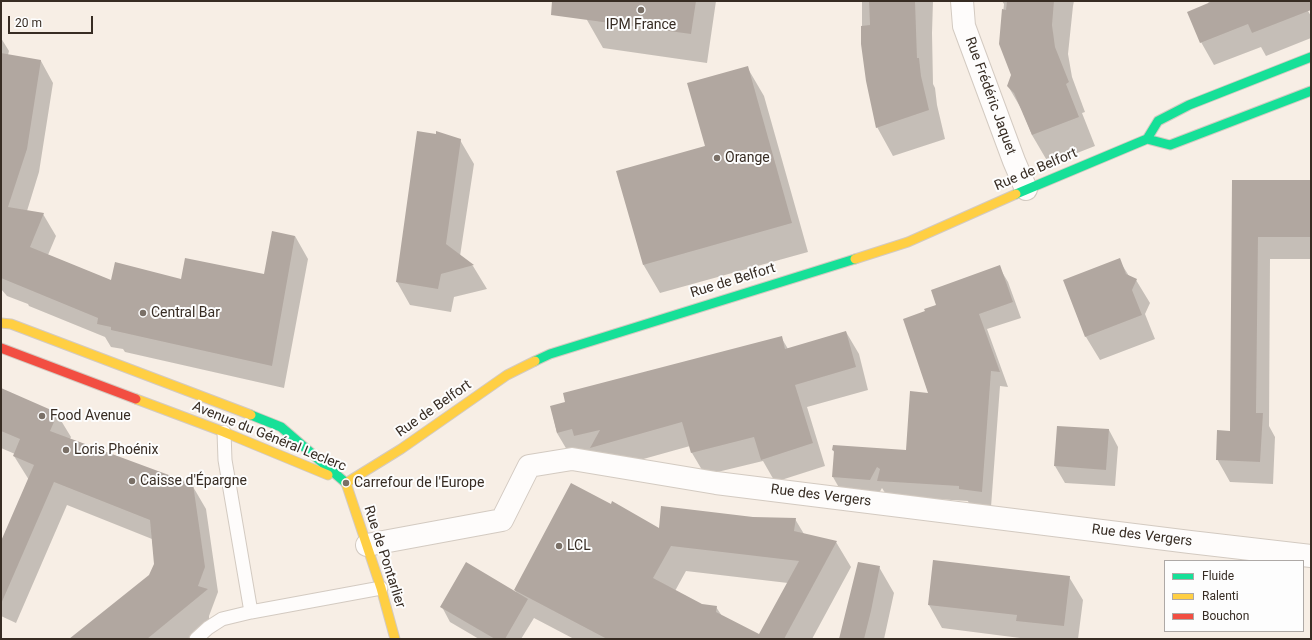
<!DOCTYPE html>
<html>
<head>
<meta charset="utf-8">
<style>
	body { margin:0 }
	#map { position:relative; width:1312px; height:640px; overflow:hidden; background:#f7eee5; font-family:Roboto,sans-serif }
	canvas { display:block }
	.frame { position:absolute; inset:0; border:2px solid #372c23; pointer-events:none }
	.legend { position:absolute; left:1164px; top:560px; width:140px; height:72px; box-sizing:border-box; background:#fdfdfd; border:1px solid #aea9a6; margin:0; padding:5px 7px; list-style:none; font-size:12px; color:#372c23 }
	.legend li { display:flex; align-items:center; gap:8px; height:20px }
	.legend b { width:20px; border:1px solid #aea9a6 }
	.scale { position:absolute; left:8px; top:16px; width:85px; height:18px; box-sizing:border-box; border:2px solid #372c23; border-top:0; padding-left:5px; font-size:12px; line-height:14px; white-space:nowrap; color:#372c23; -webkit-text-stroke:3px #fdfdfd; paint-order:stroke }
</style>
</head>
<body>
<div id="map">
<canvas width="1312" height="640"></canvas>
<div class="frame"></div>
<ul class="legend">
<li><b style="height:5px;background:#16e098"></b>Fluide</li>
<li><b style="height:5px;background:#ffcf43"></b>Ralenti</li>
<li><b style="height:5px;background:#f24e42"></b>Bouchon</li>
</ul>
<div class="scale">20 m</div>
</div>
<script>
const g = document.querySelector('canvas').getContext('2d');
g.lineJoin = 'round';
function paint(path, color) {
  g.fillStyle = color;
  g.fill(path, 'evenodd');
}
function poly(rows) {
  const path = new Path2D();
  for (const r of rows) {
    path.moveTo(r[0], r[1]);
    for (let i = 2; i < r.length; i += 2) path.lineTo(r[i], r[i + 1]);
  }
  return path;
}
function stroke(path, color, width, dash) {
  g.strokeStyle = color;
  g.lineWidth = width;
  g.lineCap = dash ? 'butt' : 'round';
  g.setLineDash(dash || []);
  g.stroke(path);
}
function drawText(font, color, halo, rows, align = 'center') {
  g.font = font + ' Roboto,sans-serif';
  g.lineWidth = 4;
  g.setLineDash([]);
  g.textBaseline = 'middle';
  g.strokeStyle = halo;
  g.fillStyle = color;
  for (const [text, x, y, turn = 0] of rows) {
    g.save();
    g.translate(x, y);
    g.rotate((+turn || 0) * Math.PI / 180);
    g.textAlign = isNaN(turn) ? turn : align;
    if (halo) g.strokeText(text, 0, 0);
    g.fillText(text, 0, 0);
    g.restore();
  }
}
paint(poly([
	[589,1,716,1,707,63,603,48,587,20],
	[862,1,933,1,932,33,933,84,935,88,937,105,945,139,893,156,877,127,862,44],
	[1002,1,1074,1,1073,6,1068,54,1072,77,1085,112,1082,113,1095,146,1049,164,1032,135,1022,110,1008,86,1012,75,1000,44,1004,4],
	[1208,1,1292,1,1308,11,1311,16,1311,38,1266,56,1261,47,1214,65,1201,42,1209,4],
	[1,38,9,51,8,55,41,61,53,83,39,172,27,211,43,214,56,236,48,255,112,281,182,280,265,275,295,236,308,259,284,388,125,352,123,349,111,347,105,337,29,306,28,304,7,296,1,289],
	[747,67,764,96,808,252,660,293,643,264],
	[460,140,474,164,460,256,473,266,487,289,454,297,451,312,410,305,397,282],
	[1233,181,1311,181,1311,259,1270,259,1269,426,1275,437,1273,484,1230,482,1217,459,1231,432],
	[1119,260,1129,276,1136,280,1150,303,1145,314,1155,339,1100,360,1086,337,1064,281],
	[999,267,1008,282,1021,318,987,329,1008,387,1000,386,991,507,969,504,968,501,887,496,882,488,878,495,842,493,833,477,835,454,833,450,907,451,929,394,926,312],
	[846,332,859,354,868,390,807,407,825,466,775,482,763,461,705,475,692,453,690,446,604,470,570,455,557,433,551,407,781,337,788,349],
	[1,389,57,414,71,437,70,439,192,485,206,509,218,592,209,616,209,622,189,639,71,639,150,575,155,564,152,539,67,505,16,623,1,616,1,544,29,480,14,456,15,454,1,448],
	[1058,427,1109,430,1118,447,1115,486,1065,483,1055,466],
	[753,518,795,519,804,534,836,542,851,567,812,639,574,639,534,618,521,639,479,639,450,622,442,607,517,594,515,590,660,530],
	[686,571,788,583,760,636,722,616,716,607,701,605,675,591],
	[879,567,894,593,884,639,840,639],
	[1069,577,1083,600,1078,639,1028,639,942,628,929,605]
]), '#0003');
paint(poly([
	[552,1,696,1,691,34,551,15],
	[869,1,915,1,917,58,919,58,921,76,929,110,876,128,866,81,861,44,861,26,870,25],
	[1007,1,1054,1,1052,25,1055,47,1069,82,1066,84,1079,117,1032,135,1014,93,1007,86,1011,75,999,44,1002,9,1006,10],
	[1213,1,1311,1,1311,10,1252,33,1248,24,1200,43,1187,12],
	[1,53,41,60,27,149,8,207,44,213,30,247,111,280,115,262,181,279,185,258,264,274,272,231,295,236,272,366,111,330,111,327,97,324,98,318,1,278],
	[748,66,792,223,643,265,616,171,705,146,687,83],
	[417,131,436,134,436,131,461,139,446,244,474,265,441,274,438,289,396,282],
	[1232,180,1311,180,1311,237,1258,237,1256,413,1263,413,1260,462,1216,460,1217,430,1230,431],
	[1120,258,1126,274,1137,279,1132,290,1142,315,1085,337,1063,280],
	[1000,265,1013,302,979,314,1000,372,991,371,982,492,959,489,959,486,877,481,880,469,877,467,870,480,832,477,834,451,832,450,833,445,906,450,910,391,928,393,903,319,925,311,924,309,936,305,931,290],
	[846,331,856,367,795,385,813,443,761,460,754,437,691,453,682,422,590,448,600,430,574,436,572,429,557,433,550,406,565,402,563,393,782,336,785,349],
	[1,388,58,413,50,431,193,484,205,567,198,586,208,589,147,639,69,639,149,575,154,564,150,520,54,482,1,604,1,541,34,465,13,456,20,439,1,431],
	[1057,426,1109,429,1106,470,1054,466],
	[571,483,611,504,612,501,659,528,661,506,753,517,796,518,794,531,837,541,784,639,607,639,514,590],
	[671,546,799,561,759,634,716,612,717,606,702,604,653,578],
	[933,560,1070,576,1064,626,1016,621,1017,615,928,605],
	[466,562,528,599,505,639,495,639,440,607],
	[858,562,880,566,871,611,864,639,839,639]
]), '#b1a7a0');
const lane = poly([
	[224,432,225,460,251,612],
	[196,639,208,628,222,619,251,612,381,588]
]);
const street = poly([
	[962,1,964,26,1014,161,1026,189],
	[367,545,502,520,529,466,572,459,716,483,1190,542,1311,556]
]);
const fast = poly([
	[1147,139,1158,121,1189,105,1311,57],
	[1147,139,1170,145,1311,91],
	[1016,194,1147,139],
	[535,361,550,354,855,259],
	[251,415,281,427,346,483]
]);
const slow = poly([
	[855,259,908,242,1016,194],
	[1,323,11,324,251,415],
	[136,399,224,432,328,475],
	[346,483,401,449,507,375,535,361],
	[346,483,381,588,395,639]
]);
const jam = poly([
	[1,348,136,399]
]);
stroke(lane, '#d3cac1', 15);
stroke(street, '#d3cac1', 24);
stroke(fast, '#d3cac1', 11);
stroke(slow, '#d3cac1', 11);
stroke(jam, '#d3cac1', 11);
stroke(lane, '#fefcfb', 13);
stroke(street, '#fefcfb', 22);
stroke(fast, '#16e098', 9);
stroke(slow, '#ffcf43', 9);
stroke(jam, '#f24e42', 9);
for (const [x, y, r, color] of [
	[641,10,4,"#7a7067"],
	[717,158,4,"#7a7067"],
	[143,313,4,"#7a7067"],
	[42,416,4,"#7a7067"],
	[66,450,4,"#7a7067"],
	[132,481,4,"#7a7067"],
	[346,483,4,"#7a7067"],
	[559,546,4,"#7a7067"]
]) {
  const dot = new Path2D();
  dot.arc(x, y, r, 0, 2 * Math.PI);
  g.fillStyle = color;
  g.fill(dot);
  stroke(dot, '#fdfdfd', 1.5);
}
drawText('14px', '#372c23', '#fdfdfd', [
	["IPM France",641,25,"center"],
	["Orange",725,158],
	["Central Bar",151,313],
	["Food Avenue",50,416],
	["Loris Phoénix",74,450],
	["Caisse d'Épargne",140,481],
	["Carrefour de l'Europe",354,483],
	["LCL",567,546]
], 'left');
drawText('14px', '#372c23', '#fdfdfd', [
	["Rue Frédéric Jaquet",990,96,70],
	["Rue de Belfort",1036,170,-23],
	["Rue de Belfort",733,281,-17],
	["Rue de Belfort",434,409,-35],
	["Avenue du Général Leclerc",269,437,22],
	["Rue des Vergers",821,496,7],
	["Rue des Vergers",1142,536,7],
	["Rue de Pontarlier",384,557,72]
]);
</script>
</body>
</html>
